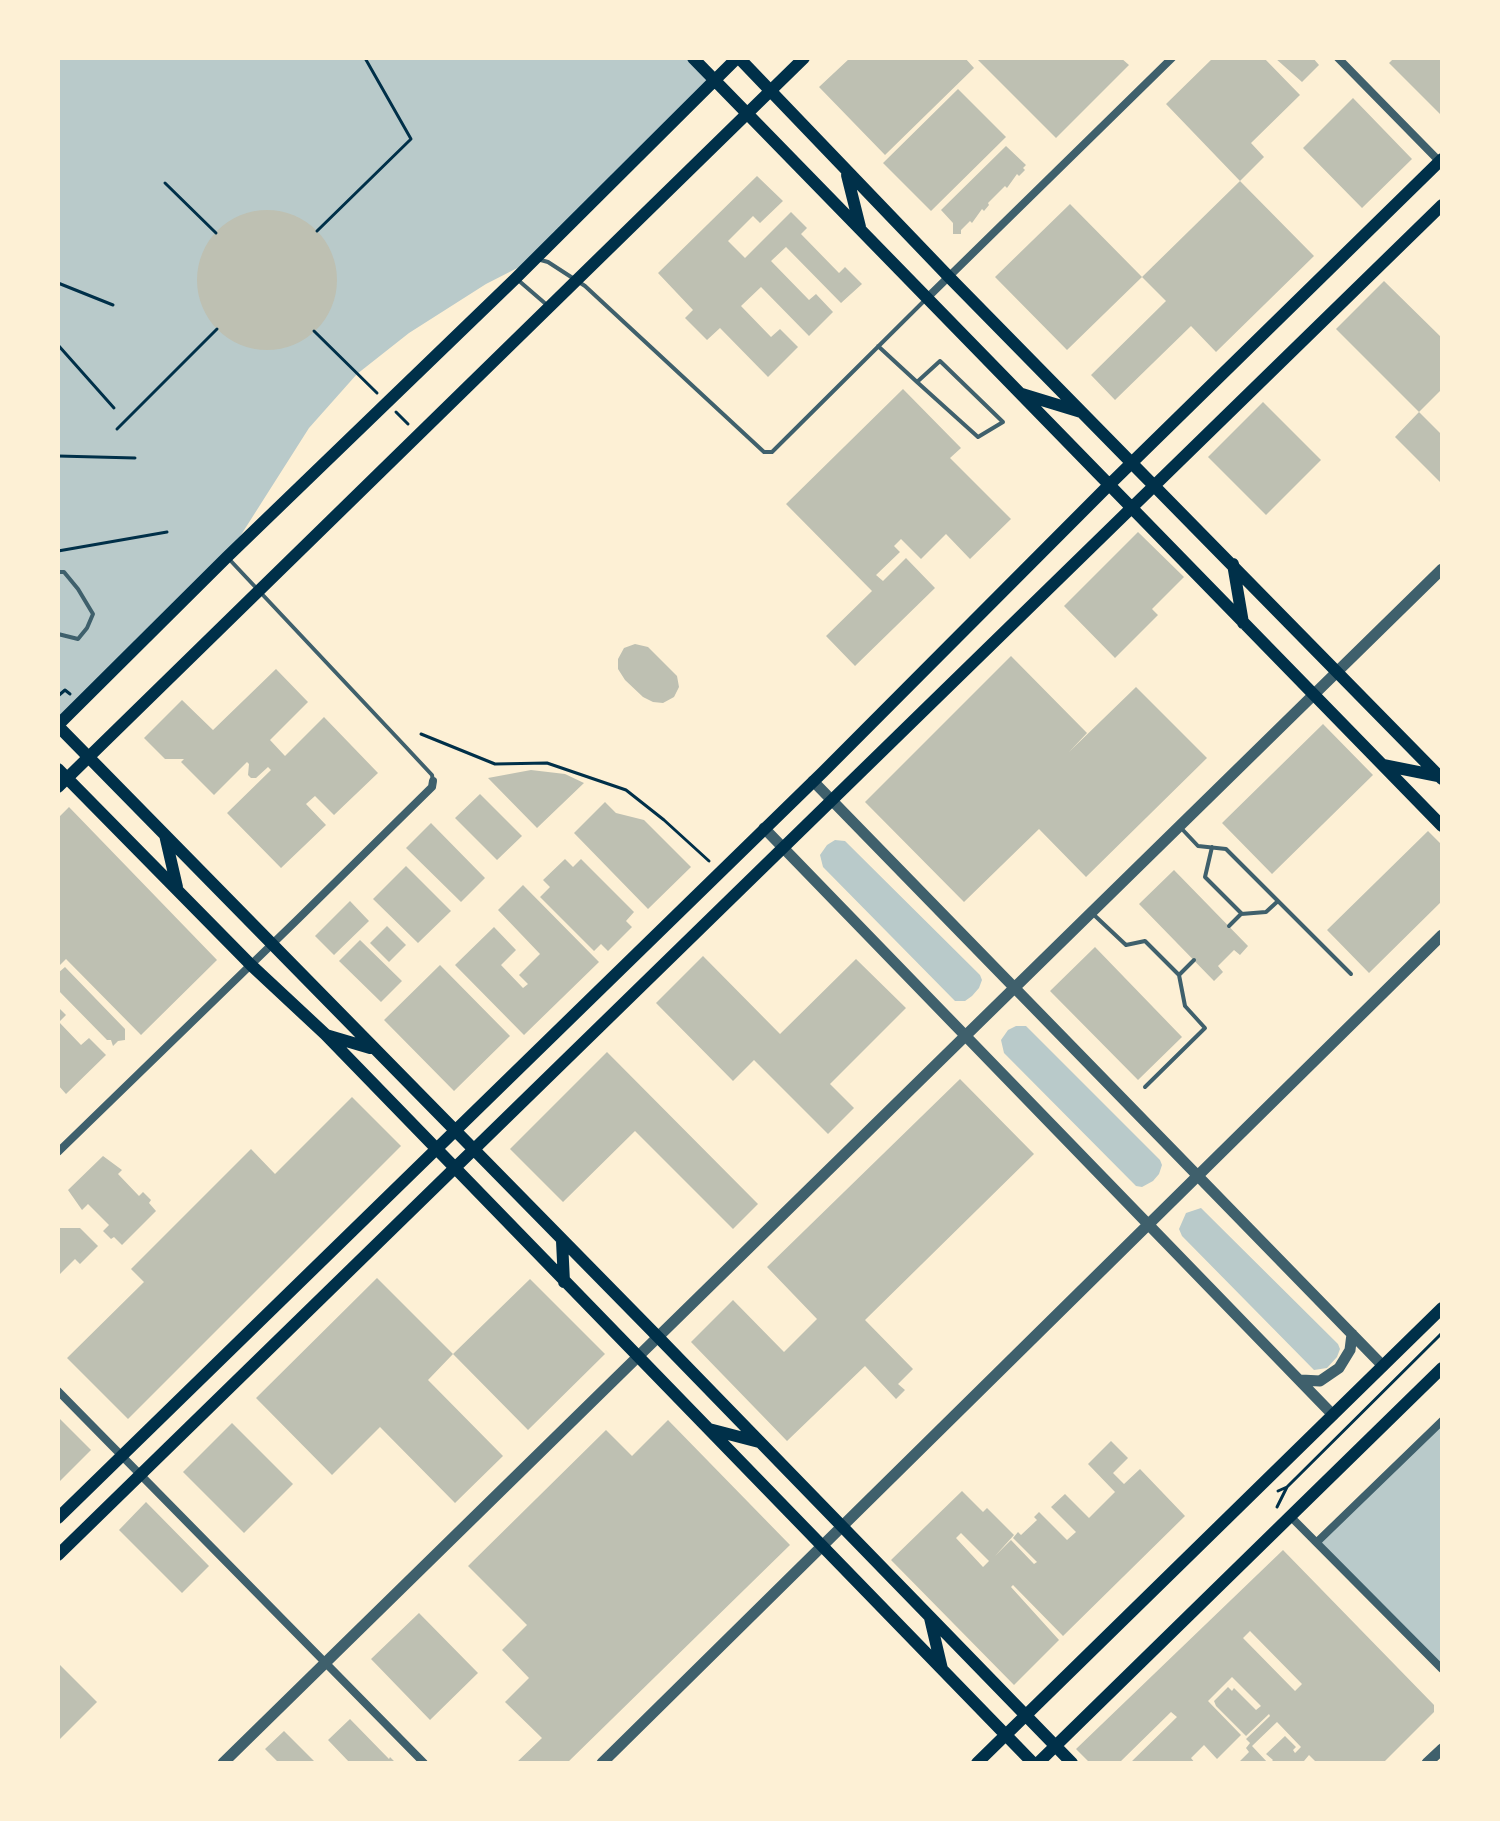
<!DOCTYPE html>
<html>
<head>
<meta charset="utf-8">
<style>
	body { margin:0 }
	#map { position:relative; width:1500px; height:1821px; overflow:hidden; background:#fdf0d5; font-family:Inter,sans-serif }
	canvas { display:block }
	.frame { position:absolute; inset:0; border:60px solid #fdf0d5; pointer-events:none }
</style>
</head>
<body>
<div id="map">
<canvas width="1500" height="1821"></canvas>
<div class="frame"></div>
</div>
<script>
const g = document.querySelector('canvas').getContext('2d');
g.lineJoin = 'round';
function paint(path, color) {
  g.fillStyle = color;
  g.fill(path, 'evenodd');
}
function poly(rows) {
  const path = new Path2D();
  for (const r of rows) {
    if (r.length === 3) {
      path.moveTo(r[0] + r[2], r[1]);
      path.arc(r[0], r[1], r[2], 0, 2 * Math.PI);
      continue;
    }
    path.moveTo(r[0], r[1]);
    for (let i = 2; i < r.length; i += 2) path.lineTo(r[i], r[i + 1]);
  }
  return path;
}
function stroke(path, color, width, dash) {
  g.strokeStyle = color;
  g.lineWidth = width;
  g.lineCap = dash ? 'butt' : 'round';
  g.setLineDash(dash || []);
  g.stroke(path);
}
paint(poly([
	[58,58,693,58,715,79,535,259,486,284,409,333,357,374,309,428,227,557,58,725],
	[835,840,845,841,980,975,982,980,979,988,972,996,965,1001,955,1001,823,867,820,855,827,845],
	[1016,1026,1026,1026,1160,1160,1162,1165,1159,1174,1153,1181,1142,1187,1136,1186,1004,1053,1001,1040,1008,1030],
	[1201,1208,1338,1344,1340,1349,1337,1357,1327,1368,1314,1370,1182,1236,1179,1229,1186,1213],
	[1442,1421,1442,1669,1317,1542]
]), '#b9caca');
paint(poly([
	[850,58,965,58,974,68,885,155,819,87],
	[976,58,1121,58,1129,65,1056,138],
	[1213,58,1264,58,1300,95,1251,143,1264,157,1240,181,1314,256,1216,352,1191,326,1115,400,1091,375,1166,301,1142,277,1240,181,1166,104],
	[1275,58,1313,58,1319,65,1302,82],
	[1394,58,1442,58,1442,116,1389,63],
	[958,89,1006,137,931,211,883,163],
	[1353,98,1412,159,1362,208,1303,148],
	[1006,146,1026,165,1023,168,1025,170,1019,176,1017,174,1007,188,1005,186,988,203,989,205,984,211,982,209,972,223,970,221,961,230,961,234,953,234,953,223,941,210],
	[757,176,783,201,760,223,753,216,728,241,745,258,791,212,807,228,801,234,839,273,845,267,862,284,841,303,786,247,771,261,809,300,816,294,833,312,809,336,761,287,741,306,771,337,780,329,798,347,768,377,720,328,707,340,685,318,693,310,658,273],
	[1070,204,1142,277,1067,350,995,277],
	[267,280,70],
	[1384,281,1442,338,1442,389,1419,412,1336,329],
	[903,389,961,448,950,458,1011,519,970,559,946,534,921,559,901,539,894,546,900,552,876,575,883,581,906,558,935,588,855,666,826,636,872,591,786,504],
	[1263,402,1321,460,1266,515,1208,457],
	[1419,412,1442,435,1442,484,1395,437],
	[1138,532,1184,577,1152,609,1158,615,1115,658,1064,606],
	[635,644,648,647,677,676,679,687,674,697,663,703,653,702,643,697,625,680,618,669,618,659,624,648],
	[1011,656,1087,733,1069,752,1136,687,1207,758,1086,877,1039,829,964,902,865,802],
	[276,669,308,702,270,740,285,756,324,717,378,773,334,815,315,796,306,804,326,825,281,868,227,813,271,770,268,767,256,778,251,778,248,775,249,764,247,762,214,795,181,762,184,759,165,759,144,738,182,700,213,730],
	[1323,724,1373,775,1272,874,1222,823],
	[531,770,565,774,584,783,537,828,488,778],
	[480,794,522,836,497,860,455,818],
	[605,802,616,813,644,820,691,867,648,909,574,833],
	[69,807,217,960,141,1035,66,959,58,967,58,818],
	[431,823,485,878,461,902,406,848],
	[1428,831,1442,845,1442,901,1369,973,1327,930],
	[565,859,573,867,581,859,634,912,626,921,632,927,608,951,601,944,594,951,540,897,550,887,543,880],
	[406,866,451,911,418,943,373,899],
	[1174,870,1248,946,1240,955,1234,950,1218,966,1223,972,1214,981,1139,904],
	[523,885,599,962,524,1035,455,965,494,927,516,950,501,965,523,988,528,984,519,975,540,954,498,910],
	[350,901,369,921,334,955,315,936],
	[387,926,406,945,389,962,370,943],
	[360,940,402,981,381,1002,339,961],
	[1095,947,1182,1037,1138,1080,1050,991],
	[703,956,780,1034,856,959,906,1008,830,1084,854,1108,828,1134,754,1060,733,1081,656,1003],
	[440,965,510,1036,454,1091,384,1020],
	[65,967,125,1029,125,1040,118,1041,113,1046,111,1040,107,1040,58,990,58,973],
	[58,1007,66,1015,59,1022,81,1045,89,1038,106,1055,66,1094,58,1085],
	[607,1052,758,1204,733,1229,635,1131,563,1202,510,1149],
	[960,1079,1034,1154,865,1320,913,1369,898,1384,905,1390,896,1399,865,1366,787,1441,691,1342,733,1300,784,1352,817,1319,767,1267],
	[352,1097,401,1146,128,1419,67,1358,144,1282,131,1269,251,1149,275,1174],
	[103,1156,122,1170,118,1174,139,1196,143,1192,151,1200,149,1203,156,1211,122,1245,114,1237,111,1239,103,1231,109,1225,88,1204,82,1210,68,1190],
	[58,1228,80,1228,98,1246,80,1264,75,1259,58,1276],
	[377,1278,453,1354,428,1380,503,1456,455,1503,380,1427,332,1475,256,1398],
	[530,1279,605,1354,528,1430,453,1354],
	[58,1417,91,1450,58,1483],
	[668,1420,790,1545,567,1763,516,1763,542,1738,505,1702,529,1678,502,1650,527,1625,468,1566,606,1430,632,1456],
	[232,1423,293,1484,244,1533,183,1472],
	[1111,1441,1128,1458,1113,1473,1124,1484,1140,1469,1185,1516,1063,1636,1013,1585,1011,1587,1059,1640,1014,1685,891,1560,962,1491,983,1512,987,1508,1014,1535,995,1556,1011,1540,1034,1564,1037,1562,1013,1538,1018,1532,1021,1535,1037,1520,1034,1517,1039,1512,1067,1540,1076,1532,1051,1507,1065,1494,1089,1518,1115,1492,1088,1464],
	[961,1533,989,1561,983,1567,956,1538],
	[146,1502,209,1566,182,1593,119,1530],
	[1283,1550,1434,1705,1434,1712,1383,1763,1317,1763,1309,1755,1304,1761,1306,1763,1270,1763,1273,1760,1266,1754,1285,1736,1296,1747,1293,1750,1295,1753,1301,1747,1277,1722,1252,1746,1268,1763,1238,1763,1249,1752,1246,1748,1250,1743,1246,1739,1270,1716,1269,1714,1246,1736,1216,1706,1214,1701,1228,1687,1232,1691,1234,1688,1256,1710,1261,1706,1232,1677,1208,1701,1241,1735,1217,1759,1204,1745,1191,1758,1195,1763,1130,1763,1177,1717,1171,1712,1119,1763,1090,1763,1076,1749],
	[1250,1631,1302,1684,1295,1691,1243,1638],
	[419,1613,478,1673,430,1720,371,1659],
	[58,1663,97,1702,58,1741],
	[350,1719,389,1759,390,1757,396,1763,350,1763,328,1740],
	[284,1731,316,1763,279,1763,265,1749]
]), '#bec0b2');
stroke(poly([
	[165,183,216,233],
	[317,231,411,139,365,58],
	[58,283,113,305],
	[314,331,377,393],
	[58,345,114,408],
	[396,412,408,424],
	[117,429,217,329],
	[58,456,135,458],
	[58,551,167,532],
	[58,696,65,690,70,694],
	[421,734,495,764,547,763,626,790,664,820,709,861],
	[1287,1487,1442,1333],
	[1277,1507,1287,1487,1278,1491]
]), '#003049', 3);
stroke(poly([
	[537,259,548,262,585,286,764,452,772,452,925,300],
	[518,280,547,305],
	[878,346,917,382],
	[940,361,1003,422,978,437,917,382,940,361],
	[229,559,404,745,432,775,433,781],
	[58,572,64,572,78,589,93,614,87,628,78,639,58,634],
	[1181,828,1198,846,1226,849,1278,901,1266,912,1241,914,1229,926],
	[1212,847,1205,877,1241,913],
	[1278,901,1351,974],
	[1093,914,1126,945,1145,941,1179,975,1185,1006,1205,1028,1145,1087],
	[1179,975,1194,960]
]), '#3f606c', 4);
stroke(poly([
	[1338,58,1441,163],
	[927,298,1172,58],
	[58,1152,298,919,432,787,433,781],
	[58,1391,424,1763],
	[1290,1516,1442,1669],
	[1317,1542,1442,1421]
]), '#3f606c', 8);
stroke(poly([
	[813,781,1383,1366],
	[764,828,1333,1415],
	[1301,1380,1320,1381,1339,1368,1350,1350,1352,1334],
	[223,1763,1442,569],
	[602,1763,1442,935],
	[1427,1763,1442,1749]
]), '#3f606c', 11);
stroke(poly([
	[693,58,1442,826],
	[739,58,949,277,1442,779],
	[847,175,860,227],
	[1022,394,1081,412],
	[1233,564,1243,623],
	[58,725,227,557,516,278,737,58],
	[58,726,659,1338,1072,1763],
	[1383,765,1438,776],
	[58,769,251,965,325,1034,1033,1763],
	[58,787,804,58],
	[165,835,177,887],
	[326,1035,370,1048],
	[562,1241,564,1282],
	[709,1429,759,1442],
	[58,1518,823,772,1108,486,1442,159],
	[58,1555,1442,205],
	[930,1618,942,1669],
	[977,1763,1442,1308],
	[1038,1763,1442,1368]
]), '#003049', 12);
</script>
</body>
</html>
